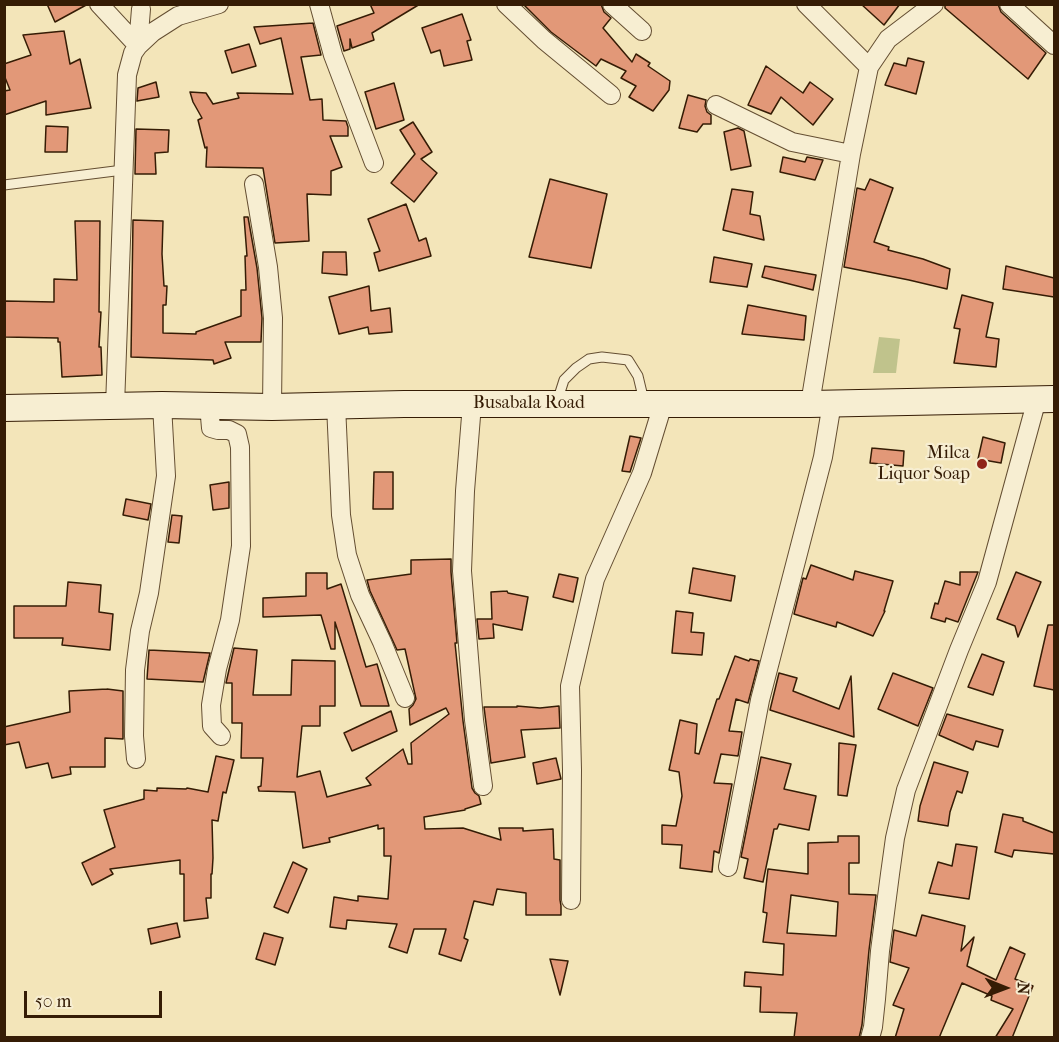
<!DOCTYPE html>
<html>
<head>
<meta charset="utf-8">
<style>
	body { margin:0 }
	#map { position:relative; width:1059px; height:1042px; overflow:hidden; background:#f3e5b9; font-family:"IM FELL French Canon",serif }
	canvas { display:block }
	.frame { position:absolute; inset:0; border:6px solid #351c05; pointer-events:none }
	.north { position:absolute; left:975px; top:958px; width:60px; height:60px; -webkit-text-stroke:4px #f7eed2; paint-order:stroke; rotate:91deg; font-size:16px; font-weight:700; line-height:24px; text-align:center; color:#351c05 }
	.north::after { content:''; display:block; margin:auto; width:21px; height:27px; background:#351c05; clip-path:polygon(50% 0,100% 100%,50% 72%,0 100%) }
	.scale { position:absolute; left:24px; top:991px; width:138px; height:27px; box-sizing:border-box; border:3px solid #351c05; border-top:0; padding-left:8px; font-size:18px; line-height:21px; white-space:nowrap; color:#351c05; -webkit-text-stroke:4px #f7eed2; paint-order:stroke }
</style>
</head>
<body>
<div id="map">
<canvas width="1059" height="1042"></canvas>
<div class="frame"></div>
<div class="north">N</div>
<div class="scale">50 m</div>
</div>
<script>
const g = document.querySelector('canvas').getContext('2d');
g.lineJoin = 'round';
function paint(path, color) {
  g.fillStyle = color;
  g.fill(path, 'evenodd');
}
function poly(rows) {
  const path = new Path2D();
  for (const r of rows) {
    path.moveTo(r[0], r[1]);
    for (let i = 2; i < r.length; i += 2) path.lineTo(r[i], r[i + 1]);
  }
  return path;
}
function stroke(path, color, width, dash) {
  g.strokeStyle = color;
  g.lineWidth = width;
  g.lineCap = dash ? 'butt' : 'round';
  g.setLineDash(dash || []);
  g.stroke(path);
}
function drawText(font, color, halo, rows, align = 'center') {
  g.font = font + ' "IM FELL French Canon",serif';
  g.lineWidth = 4.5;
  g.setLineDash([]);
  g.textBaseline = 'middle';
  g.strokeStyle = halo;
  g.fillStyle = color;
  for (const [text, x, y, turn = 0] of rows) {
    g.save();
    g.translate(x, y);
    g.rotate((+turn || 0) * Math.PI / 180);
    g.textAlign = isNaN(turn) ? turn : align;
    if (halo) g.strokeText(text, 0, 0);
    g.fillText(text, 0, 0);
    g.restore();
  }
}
paint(poly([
	[879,337,900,339,896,373,873,373]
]), '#c0c38c');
const building = poly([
	[47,4,88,4,55,22,47,4],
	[370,4,420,4,372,33,374,40,352,48,350,39,350,49,344,51,337,26,374,13,370,4],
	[523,4,601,4,604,12,611,18,603,28,632,62,636,54,650,63,648,66,670,81,669,90,653,111,629,97,636,86,621,78,626,71,601,59,596,66,551,32,523,4],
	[861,4,900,4,884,25,861,4],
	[945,4,998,4,1001,12,1046,53,1028,79,945,8,945,4],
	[462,14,471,40,467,41,472,60,444,66,440,50,431,53,422,28,462,14],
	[313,23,321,55,301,57,310,100,322,99,323,120,346,121,348,127,348,136,330,136,342,167,331,171,331,195,307,194,309,241,275,243,263,168,206,167,207,147,205,148,198,120,202,118,193,102,190,92,206,93,213,104,239,98,237,93,293,94,281,38,260,44,254,27,313,23],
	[64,31,70,64,80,59,91,108,46,115,46,101,4,115,4,91,10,90,4,75,4,64,31,55,23,35,64,31],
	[249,44,256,66,232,73,225,51,249,44],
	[908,58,924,62,916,94,885,85,894,63,906,66,908,58],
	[766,66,803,93,810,82,833,99,813,125,781,97,771,114,748,105,766,66],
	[156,82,159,97,137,101,138,88,156,82],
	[394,83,404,120,376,129,365,92,394,83],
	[688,95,706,100,705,106,707,112,711,115,711,124,703,124,697,132,679,128,688,95],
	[413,122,432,152,421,159,437,173,414,202,391,183,415,154,400,130,413,122],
	[46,126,68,127,67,152,45,152,46,126],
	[738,128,744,131,751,166,731,170,724,132,738,128],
	[136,129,169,130,168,152,155,153,156,174,135,174,136,129],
	[783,157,805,162,807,157,823,160,815,180,780,172,783,157],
	[550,179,607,194,591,268,529,257,550,179],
	[870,179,893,188,874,242,889,247,888,250,923,259,950,269,947,289,909,280,844,267,857,188,865,190,870,179],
	[732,189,753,192,750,214,760,216,764,240,723,230,732,189],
	[406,204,419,241,426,238,431,256,379,271,374,253,380,251,368,219,406,204],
	[244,217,248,217,257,268,262,318,261,342,225,342,231,358,214,364,213,360,131,357,133,220,163,221,162,254,164,286,167,286,166,305,163,305,163,333,196,334,196,332,241,316,241,290,246,290,245,256,247,256,244,217],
	[75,221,100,221,99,312,101,312,99,347,101,347,102,375,62,377,60,342,58,342,58,338,5,337,5,301,54,302,54,279,77,280,75,221],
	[323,252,346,252,347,275,322,273,323,252],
	[714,257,752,264,747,287,710,282,714,257],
	[765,266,816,275,813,290,762,277,765,266],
	[1006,266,1054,278,1054,297,1003,289,1006,266],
	[369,286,371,311,390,308,392,332,369,334,368,327,339,334,329,297,369,286],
	[962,295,993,303,986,337,999,339,996,367,954,363,960,329,954,328,962,295],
	[748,305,806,316,804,340,742,334,748,305],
	[630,436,641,438,630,472,622,471,630,436],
	[983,437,1005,443,1001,463,978,459,983,437],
	[872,448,904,451,903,466,870,463,872,448],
	[374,472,393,472,393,509,373,509,374,472],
	[229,482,229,508,213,510,210,485,229,482],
	[126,499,151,504,148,520,123,515,126,499],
	[172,515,182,516,179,543,168,542,172,515],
	[451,559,451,572,457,643,455,643,463,721,472,788,475,793,479,796,481,804,465,809,465,810,424,817,425,829,463,828,501,840,499,828,523,828,523,831,553,829,554,859,560,860,560,900,561,906,561,915,526,915,526,893,497,889,493,905,474,901,464,938,468,940,461,961,439,954,446,929,414,929,407,953,389,947,397,924,347,920,346,929,330,927,334,897,358,901,358,896,388,899,391,856,384,856,384,828,378,829,378,825,329,838,330,842,303,848,295,792,259,791,258,787,261,786,263,758,241,758,242,723,232,723,232,683,226,683,234,648,257,650,253,695,291,695,292,660,335,661,335,706,320,706,320,726,302,726,297,777,320,771,327,797,371,785,366,778,403,749,408,764,412,764,411,743,449,714,446,708,410,725,409,709,413,705,416,699,405,649,397,650,370,591,367,580,411,574,411,560,451,559],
	[811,565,853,580,855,571,893,581,884,611,885,611,873,636,837,622,836,627,794,614,803,578,806,579,811,565],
	[693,568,735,576,731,601,689,593,693,568],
	[960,572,978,572,958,622,946,618,945,622,931,618,935,603,938,604,945,581,960,585,960,572],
	[1016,572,1041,582,1018,637,1015,626,997,619,1016,572],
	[306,573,327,573,327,589,341,584,366,667,377,664,389,706,361,706,335,622,335,649,331,649,321,615,263,617,263,598,306,596,306,573],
	[559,574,578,578,573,602,553,597,559,574],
	[68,582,101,585,99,612,113,614,110,650,62,645,63,638,14,638,14,606,66,606,68,582],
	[507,591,508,593,528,597,522,630,493,624,494,638,479,639,477,619,492,619,491,592,507,591],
	[676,611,693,613,691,632,704,633,702,655,672,653,676,611],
	[1048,625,1054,625,1054,690,1034,686,1048,625],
	[149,650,210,653,203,682,147,679,149,650],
	[982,654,1004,662,993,695,968,687,982,654],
	[735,656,749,661,750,659,759,661,748,703,736,699,729,731,742,732,738,756,721,754,714,783,732,784,719,853,714,851,712,872,680,868,682,845,662,844,662,825,676,826,682,796,679,772,669,770,680,720,697,724,695,753,699,754,717,699,719,699,735,656],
	[779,673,797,678,793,691,839,709,851,676,854,737,770,710,779,673],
	[893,673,933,688,918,726,878,709,893,673],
	[107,689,123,691,123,739,105,738,105,767,70,767,71,774,52,778,48,763,26,768,19,742,4,745,4,727,70,712,69,691,107,689],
	[517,706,540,708,559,706,560,728,521,730,525,757,491,763,484,707,517,707,517,706],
	[391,711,397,731,352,751,344,733,391,711],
	[947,714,1003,730,998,747,976,741,973,750,939,735,947,714],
	[839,743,856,745,847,796,838,795,839,743],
	[216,756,234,760,226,793,223,792,218,821,212,820,213,858,212,874,211,874,211,898,206,898,208,918,184,921,184,874,180,874,180,860,110,869,113,874,92,885,82,863,115,847,104,810,144,799,144,790,157,791,157,788,186,789,187,788,208,792,216,756],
	[761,757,791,764,784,789,816,796,809,830,779,824,777,829,774,829,763,882,744,878,748,859,741,857,761,757],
	[556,758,561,779,537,784,533,763,556,758],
	[934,762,968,772,962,793,957,791,950,812,948,826,918,821,920,806,934,762],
	[1003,814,1023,818,1023,821,1054,833,1054,854,1014,850,1012,857,995,852,1003,814],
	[838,836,859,836,859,863,849,863,849,894,876,895,869,950,862,1025,859,1038,794,1038,797,1013,760,1012,761,987,744,986,745,972,783,975,784,944,763,942,767,913,763,912,768,869,808,874,808,843,838,842,838,836],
	[791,895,838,902,836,936,787,933,791,895],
	[956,844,977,847,969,899,929,893,938,862,952,866,956,844],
	[293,862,307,869,288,913,274,907,293,862],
	[922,915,965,926,961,951,974,937,967,966,996,980,1010,947,1025,954,1015,979,1033,986,1012,1038,995,1038,1013,1009,991,1000,992,996,962,983,939,1038,895,1038,904,1009,893,1005,909,968,890,962,894,930,916,936,922,915],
	[177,923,180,937,151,944,148,929,177,923],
	[264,933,283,938,275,965,256,959,264,933],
	[550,959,568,961,560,995,550,959]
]);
paint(building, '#e29878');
stroke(building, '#351c05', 1.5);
const lane = poly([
	[4,185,123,170],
	[557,402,564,380,576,368,589,359,602,357,628,360,638,376,644,401]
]);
const street = poly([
	[99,4,138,46],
	[319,4,333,55,374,163],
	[506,4,544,40,611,95],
	[612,4,642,31],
	[806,4,869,67],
	[1009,4,1054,45],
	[138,46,141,9],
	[716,105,792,142,851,154],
	[254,184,268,267,273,318,272,407],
	[472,404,465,491,462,571,474,720,483,786],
	[810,404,851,154,869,67,888,39,934,4],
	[209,405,211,428,218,430,229,430,237,434,240,447,241,546,230,620,217,669,211,705,212,726,221,736],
	[336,405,341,515,347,555,360,595,382,642,405,698],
	[115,406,127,75,133,53,138,46,153,32,178,16,219,4],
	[136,759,134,736,135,670,140,631,149,593,166,476,162,405],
	[728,867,760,700,823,457,832,403],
	[571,900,572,770,570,686,595,579,642,473,663,404],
	[870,1038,873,1027,876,999,880,951,890,874,895,838,906,790,959,650,987,582,1037,399]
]);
const secondary = poly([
	[4,408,162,405,272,407,404,404,810,404,1054,399]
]);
stroke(lane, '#644e32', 11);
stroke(street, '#644e32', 20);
stroke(secondary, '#351c05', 28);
stroke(lane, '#f7eed2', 9);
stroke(street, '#f7eed2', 18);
stroke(secondary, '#f7eed2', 26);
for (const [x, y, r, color] of [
	[982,464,6,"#8f2418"]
]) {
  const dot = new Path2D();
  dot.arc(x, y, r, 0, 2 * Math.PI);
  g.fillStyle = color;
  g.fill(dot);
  stroke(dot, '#f7eed2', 2);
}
drawText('18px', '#351c05', '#f7eed2', [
	["Busabala Road",529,404]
]);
drawText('18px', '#351c05', '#f7eed2', [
	["Milca",970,454],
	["Liquor Soap",970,475]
], 'right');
</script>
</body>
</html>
